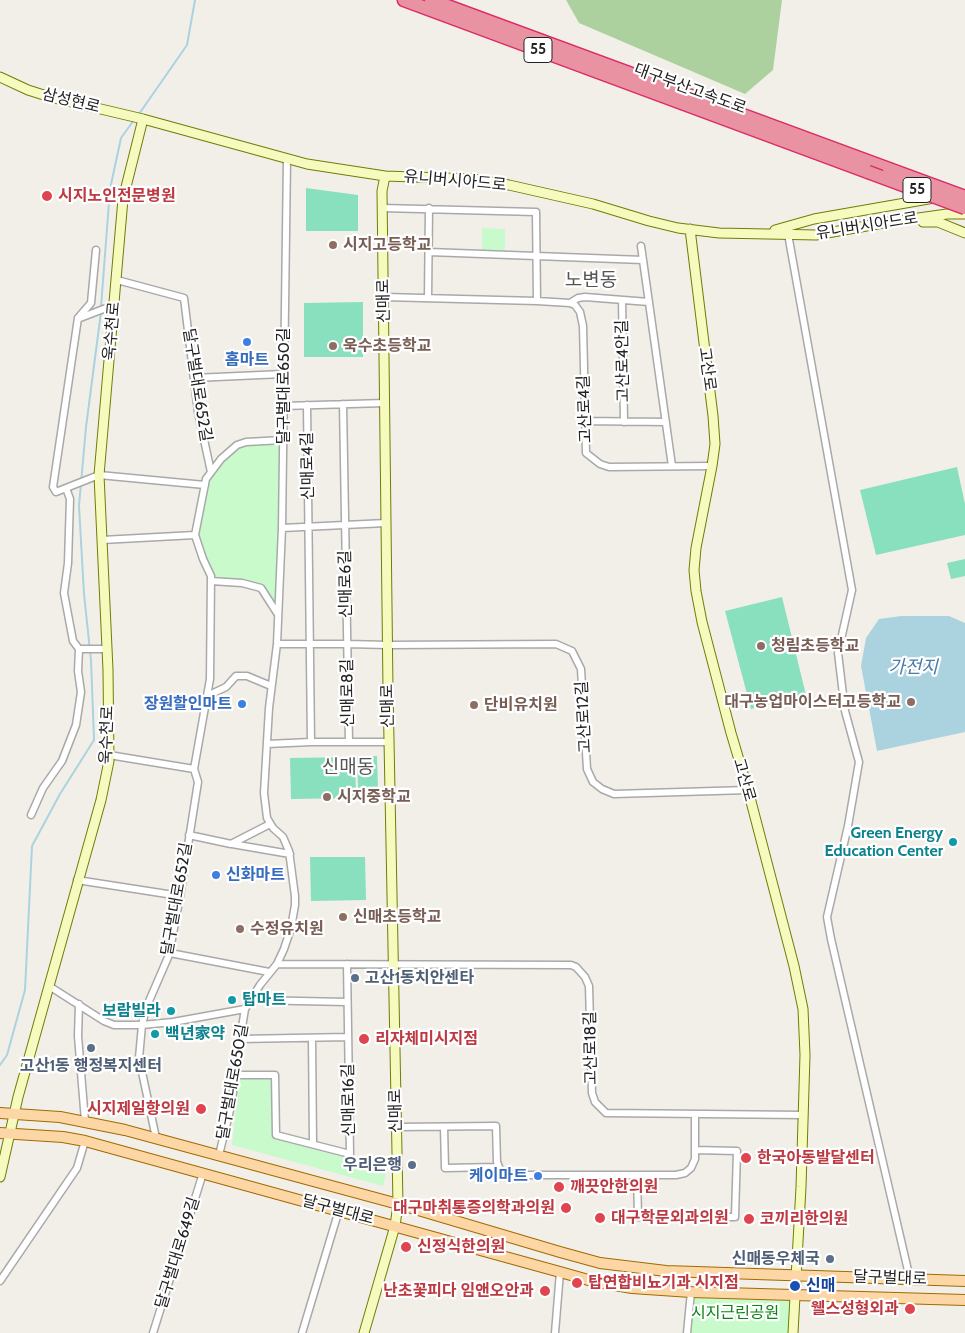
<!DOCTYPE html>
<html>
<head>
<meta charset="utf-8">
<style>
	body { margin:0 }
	canvas { display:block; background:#f2efe9 }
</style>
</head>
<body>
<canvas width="965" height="1333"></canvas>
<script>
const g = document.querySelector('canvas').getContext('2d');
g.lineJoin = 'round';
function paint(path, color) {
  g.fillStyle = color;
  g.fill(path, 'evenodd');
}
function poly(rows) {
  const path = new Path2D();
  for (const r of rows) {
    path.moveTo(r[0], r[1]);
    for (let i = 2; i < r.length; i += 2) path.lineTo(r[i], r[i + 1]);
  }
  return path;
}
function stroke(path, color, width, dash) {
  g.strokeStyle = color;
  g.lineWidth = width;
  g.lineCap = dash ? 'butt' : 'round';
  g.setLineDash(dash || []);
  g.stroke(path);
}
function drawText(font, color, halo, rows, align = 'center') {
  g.font = font + ' Cabin,"Noto Sans KR",sans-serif';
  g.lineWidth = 4.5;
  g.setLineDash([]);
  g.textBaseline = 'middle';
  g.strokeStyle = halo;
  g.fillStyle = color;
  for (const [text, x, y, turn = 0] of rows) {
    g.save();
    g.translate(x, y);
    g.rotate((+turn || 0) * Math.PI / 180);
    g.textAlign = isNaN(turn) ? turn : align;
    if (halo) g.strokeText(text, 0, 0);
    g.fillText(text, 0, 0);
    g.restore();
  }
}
paint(poly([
	[566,0,782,0,773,70,745,94,579,23]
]), '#add19e');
paint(poly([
	[482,228,505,229,505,250,482,250],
	[283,440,278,609,261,588,214,581,195,535,206,479,237,445],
	[239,1079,271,1079,273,1138,387,1169,383,1186,232,1145],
	[691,1292,796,1294,793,1333,687,1333]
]), '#c8facc');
paint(poly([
	[306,188,358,195,358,231,306,231],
	[363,302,363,357,304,357,304,303],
	[957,467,965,504,965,535,876,555,860,490],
	[965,559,965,576,951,579,947,563],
	[782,597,806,695,751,709,725,611],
	[377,756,378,788,358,789,357,757],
	[355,757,356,798,291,799,290,758],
	[310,857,365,857,366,900,311,901]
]), '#88e0be');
paint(poly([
	[901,616,949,616,965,623,965,732,877,751,861,666,866,638,879,619]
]), '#aad3df');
stroke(poly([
	[139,114,187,45,195,0],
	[101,307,110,189,121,138,134,120],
	[0,1065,7,1055,25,990,32,846,60,794,94,740,91,660,84,594,79,506,86,427,101,312]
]), '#aad3df', 2);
const street = poly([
	[382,208,536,212,537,301],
	[788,234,852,590,838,653,845,711,859,762,848,826,827,917,831,939,910,1279],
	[641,246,672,466],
	[429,252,643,260],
	[117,280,184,298,198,412,211,472],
	[384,297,537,301,570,303,575,305,580,312,583,326,586,453,600,464,609,467,712,466],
	[428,298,429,208],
	[622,300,624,422],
	[570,303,578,298,585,297,649,302],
	[80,318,114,305],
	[194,378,283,374],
	[343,404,349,742],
	[307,405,311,742],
	[283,406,385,403],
	[585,421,666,422],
	[66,488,99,475,205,485],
	[282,528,386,523],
	[102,540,195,535],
	[211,581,242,583,261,588,277,613],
	[277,644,347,644,388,645,556,644,572,651,581,669,587,769,593,782,602,789,614,794,748,790],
	[79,649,107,649],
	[207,696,226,687,236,676,247,676,271,686],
	[267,744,311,742,389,742],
	[109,755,194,769,210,679,211,576,203,559,195,535,206,479,221,459,237,445,246,442,283,440],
	[31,815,43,788,62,761,76,725,81,692,78,671,79,649,73,641,64,593,68,563,70,499,66,488,56,492,53,487,78,318,91,303,96,250],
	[189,835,231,844,270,824],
	[232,844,290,854],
	[77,880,180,896],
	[170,953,269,972],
	[277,964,571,965,576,967,585,977,589,986,592,1093,595,1102,606,1113,803,1115],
	[49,986,104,1021,114,1025,142,1025,173,1022,245,1009],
	[251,1000,347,1002],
	[79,1004,78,1036,85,1121],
	[312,1038,313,1144],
	[240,1039,348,1037],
	[235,1075,275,1075,276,1135,350,1154,347,964],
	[397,1127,496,1126,497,1162,501,1172,505,1175,676,1175,685,1173,691,1168,695,1159,695,1114],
	[444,1127,445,1168,498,1167],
	[156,1138,139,1058,142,1025,146,1008,169,955,180,896,198,782,194,769],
	[219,1155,232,1102,235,1070,245,1009,260,985,277,964,284,949,291,928,295,905,295,896,289,851,283,837,273,828,267,818,264,793,269,708,277,644,282,528,287,159],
	[637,1175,638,1217,735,1217,737,1151,695,1150],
	[0,1281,77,1168,85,1141],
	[153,1333,203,1173],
	[302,1333,339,1210],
	[555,1333,560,1272],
	[687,1333,691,1292]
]);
const secondary = poly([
	[0,77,28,90,50,97,143,119,307,164,385,176,473,179,509,185,593,204,649,221,678,228,719,233,816,235,883,223,947,214,965,214],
	[923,222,938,222,965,233],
	[690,229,713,416,715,444,712,466,696,548,694,570,696,591,702,622,731,733,748,790,794,966,803,1009,805,1055,801,1187,793,1333],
	[775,230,814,219,934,198],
	[0,1177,18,1097,101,800,109,761,108,670,99,475,123,199,143,119],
	[364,1333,395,1226,398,1204,388,689,382,191,385,176]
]);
const primary = poly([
	[0,1113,60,1117,125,1130,398,1204,560,1252,600,1263,666,1271,965,1281],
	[0,1133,63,1137,85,1141,560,1272,592,1281,632,1288,691,1292,965,1300]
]);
const highway = poly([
	[404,0,868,172],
	[431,0,889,169]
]);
stroke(street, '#a9a9a9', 9);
stroke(secondary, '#707d05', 11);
stroke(primary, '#a06b00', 12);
stroke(highway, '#dc2a67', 15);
stroke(street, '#fff', 6);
stroke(secondary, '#f7fabf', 9);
stroke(primary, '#fcd6a4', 10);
stroke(highway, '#e892a2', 12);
const highwayBridge = poly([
	[889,169,965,197],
	[868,172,965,208]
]);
stroke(highwayBridge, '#dc2a67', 15, []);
stroke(highwayBridge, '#e892a2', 12);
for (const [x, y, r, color] of [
	[47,196,6,"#e0444e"],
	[333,245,5,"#8d6e63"],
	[247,342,5,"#3f7fe0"],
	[333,346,5,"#8d6e63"],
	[761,646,5,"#8d6e63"],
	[911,702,5,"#8d6e63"],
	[242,704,5,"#3f7fe0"],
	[474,705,5,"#8d6e63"],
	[327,797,5,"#8d6e63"],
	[953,842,5,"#0f9aa8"],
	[216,875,5,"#3f7fe0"],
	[343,917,5,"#8d6e63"],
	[240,929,5,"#8d6e63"],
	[355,978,5,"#5c6f8a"],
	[232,1000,5,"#0f9aa8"],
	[171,1011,5,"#0f9aa8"],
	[155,1034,5,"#0f9aa8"],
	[364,1039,6,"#e0444e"],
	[91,1048,5,"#5c6f8a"],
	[201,1109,6,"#e0444e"],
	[746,1158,6,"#e0444e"],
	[412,1165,5,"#5c6f8a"],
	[538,1176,5,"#3f7fe0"],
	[559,1187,6,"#e0444e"],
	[566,1208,6,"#e0444e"],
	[600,1218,6,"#e0444e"],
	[749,1219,6,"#e0444e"],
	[406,1247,6,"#e0444e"],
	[830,1259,5,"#5c6f8a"],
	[577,1283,6,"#e0444e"],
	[795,1286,6,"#1a4fb4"],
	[545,1291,6,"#e0444e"],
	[910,1309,6,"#e0444e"]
]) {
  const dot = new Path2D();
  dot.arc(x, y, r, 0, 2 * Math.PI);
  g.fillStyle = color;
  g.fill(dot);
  stroke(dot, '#fff', 2);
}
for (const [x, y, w] of [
	[538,50,28],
	[917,190,28]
]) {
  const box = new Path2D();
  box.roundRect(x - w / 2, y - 12.5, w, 25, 4);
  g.fillStyle = '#fff';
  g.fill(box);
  stroke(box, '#222', 1);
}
drawText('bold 15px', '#222', null, [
	["55",538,50],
	["55",917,190]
]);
drawText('16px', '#222', '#fff', [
	["대구부산고속도로",690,89,20],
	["삼성현로",71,101,14],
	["유니버시아드로",455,181,5],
	["유니버시아드로",867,226,-9],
	["신매로",384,301,-91],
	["욱수천로",112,331,-85],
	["고산로4안길",623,361,-91],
	["고산로",707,369,82],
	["달구벌대로652길",197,385,81],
	["달구벌대로650길",284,386,-90],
	["고산로4길",585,409,-92],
	["신매로4길",308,466,-91],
	["신매로6길",346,584,-91],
	["신매로8길",348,693,-91],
	["신매로",388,706,-91],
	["고산로12길",584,717,-93],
	["욱수천로",107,735,-88],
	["고산로",744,780,74],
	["달구벌대로652길",177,899,-80],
	["고산로18길",591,1048,-91],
	["달구벌대로650길",233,1082,-80],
	["신매로16길",349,1100,-91],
	["신매로",396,1111,-91],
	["달구벌대로",338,1210,15],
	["달구벌대로649길",178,1253,-73],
	["달구벌대로",890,1278,2]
]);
drawText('bold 16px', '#be3a42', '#fff', [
	["시지노인전문병원",58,196],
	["리자체미시지점",375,1039],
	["시지제일항의원",190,1109,"right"],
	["한국아동발달센터",757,1158],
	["깨끗안한의원",570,1187],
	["대구마취통증의학과의원",555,1208,"right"],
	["대구학문외과의원",611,1218],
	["코끼리한의원",760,1219],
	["신정식한의원",417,1247],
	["탑연합비뇨기과 시지점",588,1283],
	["난초꽃피다 임앤오안과",534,1291,"right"],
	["웰스성형외과",899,1309,"right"]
], 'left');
drawText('bold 16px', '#785e54', '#fff', [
	["시지고등학교",343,245],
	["욱수초등학교",343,346],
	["청림초등학교",771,646],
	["대구농업마이스터고등학교",901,702,"right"],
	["단비유치원",484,705],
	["시지중학교",337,797],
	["신매초등학교",353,917],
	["수정유치원",250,929]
], 'left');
drawText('bold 16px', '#366cbe', '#fff', [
	["홈마트",247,360,"center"],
	["장원할인마트",232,704],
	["신화마트",226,875,"left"],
	["케이마트",528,1176]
], 'right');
drawText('bold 16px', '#0d838f', '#fff', [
	["Green Energy",943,833],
	["Education Center",943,851],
	["탑마트",242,1000,"left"],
	["보람빌라",161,1011],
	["백년家약",165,1034,"left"]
], 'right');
drawText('bold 16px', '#4e5e75', '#fff', [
	["고산1동치안센타",365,978,"left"],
	["고산1동 행정복지센터",91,1066,"center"],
	["우리은행",402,1165],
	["신매동우체국",820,1259]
], 'right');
drawText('bold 16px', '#164399', '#fff', [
	["신매",806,1286]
], 'left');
drawText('16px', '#0c8416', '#fff', [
	["시지근린공원",735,1313]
]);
drawText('italic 18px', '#4a7aab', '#fff', [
	["가전지",913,668]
]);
drawText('19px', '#555', '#fff', [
	["노변동",591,280],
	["신매동",348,767]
]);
</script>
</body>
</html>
